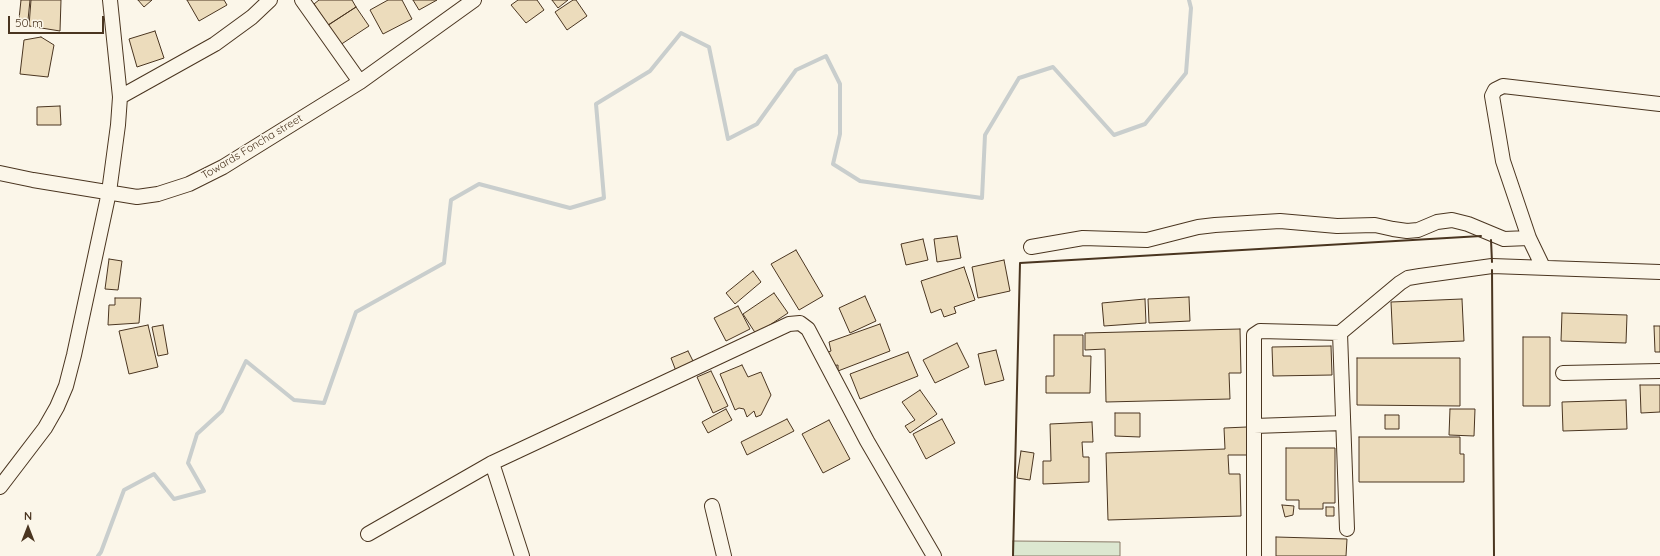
<!DOCTYPE html>
<html>
<head>
<meta charset="utf-8">
<style>
	body { margin:0 }
	#map { position:relative; width:1660px; height:556px; overflow:hidden; background:#fbf6e9; font-family:Quicksand,sans-serif }
	canvas { display:block }
	.north { position:absolute; left:8px; top:508px; width:40px; height:40px; -webkit-text-stroke:3px #fbf6e9; paint-order:stroke; rotate:0deg; font-size:11px; font-weight:700; line-height:16px; text-align:center; color:#4a3520 }
	.north::after { content:''; display:block; margin:auto; width:14px; height:18px; background:#4a3520; clip-path:polygon(50% 0,100% 100%,50% 72%,0 100%) }
	.scale { position:absolute; left:8px; top:16px; width:96px; height:18px; box-sizing:border-box; border:2px solid #4a3520; border-top:0; padding-left:5px; font-size:12px; line-height:14px; white-space:nowrap; color:#4a3520; -webkit-text-stroke:3px #fbf6e9; paint-order:stroke }
</style>
</head>
<body>
<div id="map">
<canvas width="1660" height="556"></canvas>
<div class="north">N</div>
<div class="scale">50 m</div>
</div>
<script>
const g = document.querySelector('canvas').getContext('2d');
g.lineJoin = 'round';
function paint(path, color) {
  g.fillStyle = color;
  g.fill(path, 'evenodd');
}
function poly(rows) {
  const path = new Path2D();
  for (const r of rows) {
    path.moveTo(r[0], r[1]);
    for (let i = 2; i < r.length; i += 2) path.lineTo(r[i], r[i + 1]);
  }
  return path;
}
function stroke(path, color, width, dash) {
  g.strokeStyle = color;
  g.lineWidth = width;
  g.lineCap = dash ? 'butt' : 'round';
  g.setLineDash(dash || []);
  g.stroke(path);
}
function drawText(font, color, halo, rows, align = 'center') {
  g.font = font + ' Quicksand,sans-serif';
  g.lineWidth = 3;
  g.setLineDash([]);
  g.textBaseline = 'middle';
  g.strokeStyle = halo;
  g.fillStyle = color;
  for (const [text, x, y, turn = 0] of rows) {
    g.save();
    g.translate(x, y);
    g.rotate((+turn || 0) * Math.PI / 180);
    g.textAlign = isNaN(turn) ? turn : align;
    if (halo) g.strokeText(text, 0, 0);
    g.fillText(text, 0, 0);
    g.restore();
  }
}
const green = poly([
	[1013,541,1120,542,1120,556,1013,556,1013,541]
]);
paint(green, '#dce7d0');
stroke(green, '#887966', 1);
stroke(poly([
	[98,556,101,552,124,490,154,474,174,499,204,491,188,463,197,434,222,411,246,361,294,400,324,403,356,312,444,263,451,200,479,184,570,208,604,198,596,104,650,71,681,33,709,47,728,139,757,124,796,70,826,56,840,84,840,134,833,164,860,181,982,198,985,135,1019,78,1053,67,1114,135,1145,124,1186,73,1191,8,1189,0]
]), '#c9cecd', 4);
const building = poly([
	[21,0,30,0,28,20,19,19,21,0],
	[31,0,61,0,60,31,29,26,31,0],
	[138,0,152,0,144,7,138,0],
	[187,0,224,0,227,5,199,21,187,0],
	[319,0,352,0,356,7,328,25,314,4,319,0],
	[388,0,402,0,412,19,383,34,370,10,388,0],
	[413,0,437,0,419,10,413,0],
	[518,0,537,0,544,10,526,23,511,5,518,0],
	[552,0,568,0,558,8,552,0],
	[573,0,576,0,587,16,567,30,555,12,573,0],
	[356,7,369,26,337,47,324,28,356,7],
	[155,31,164,58,137,67,129,39,155,31],
	[41,37,54,45,48,77,20,74,24,40,41,37],
	[60,106,61,125,37,125,37,107,60,106],
	[957,236,961,258,937,262,934,239,957,236],
	[923,239,928,260,906,265,901,244,923,239],
	[796,250,823,296,799,310,771,264,796,250],
	[109,259,122,261,118,290,105,289,109,259],
	[1004,260,1010,291,978,298,972,267,1004,260],
	[964,267,975,300,954,307,956,313,944,317,941,309,931,313,921,281,964,267],
	[753,271,761,282,735,304,726,293,753,271],
	[774,293,788,313,756,334,743,314,774,293],
	[865,296,876,321,850,333,839,308,865,296],
	[1189,297,1190,321,1149,323,1148,299,1189,297],
	[115,298,141,298,139,323,108,325,109,305,115,305,115,298],
	[1145,299,1146,323,1104,326,1102,303,1145,299],
	[1462,299,1464,341,1393,344,1391,302,1462,299],
	[738,306,750,329,726,341,714,318,738,306],
	[1562,313,1627,315,1626,343,1561,341,1562,313],
	[880,324,890,351,838,371,838,365,831,366,826,353,831,351,829,342,880,324],
	[148,325,158,367,129,374,119,331,148,325],
	[163,325,168,354,158,356,152,327,163,325],
	[1654,326,1660,326,1660,352,1655,352,1654,326],
	[1240,329,1241,373,1229,373,1230,399,1106,402,1105,349,1085,350,1085,333,1240,329],
	[1054,335,1083,335,1083,356,1091,356,1090,393,1046,393,1046,376,1054,376,1054,335],
	[1523,337,1550,337,1550,406,1523,406,1523,337],
	[957,343,969,367,935,383,923,360,957,343],
	[1331,346,1332,375,1273,376,1272,347,1331,346],
	[996,350,1004,380,985,385,978,354,996,350],
	[688,351,694,363,676,371,671,358,688,351],
	[908,352,918,376,860,399,850,374,908,352],
	[1357,358,1460,358,1460,406,1357,405,1357,358],
	[742,365,748,377,761,372,771,395,761,415,756,417,754,411,747,417,744,409,739,408,735,410,720,374,742,365],
	[711,371,728,406,713,413,697,377,711,371],
	[1640,385,1660,385,1660,412,1641,413,1640,385],
	[920,390,937,414,910,433,905,426,915,420,902,402,920,390],
	[1626,400,1627,429,1563,431,1562,402,1626,400],
	[726,409,732,420,708,433,702,422,726,409],
	[1450,409,1475,409,1474,436,1449,435,1450,409],
	[1115,413,1140,413,1140,437,1115,436,1115,413],
	[1385,415,1399,415,1399,429,1385,429,1385,415],
	[787,419,794,431,747,455,741,442,787,419],
	[942,419,955,443,926,459,913,434,942,419],
	[829,420,850,459,823,473,802,434,829,420],
	[1092,422,1093,442,1082,442,1083,457,1089,457,1089,482,1043,484,1043,461,1051,461,1050,424,1092,422],
	[1247,427,1248,455,1228,455,1229,474,1240,474,1241,516,1108,520,1106,453,1225,449,1224,428,1247,427],
	[1359,437,1460,437,1460,454,1464,454,1464,482,1359,482,1359,437],
	[1286,448,1335,448,1335,503,1323,503,1323,509,1299,509,1299,500,1286,500,1286,448],
	[1021,451,1034,453,1030,480,1017,478,1021,451],
	[1282,505,1294,506,1293,515,1285,517,1282,505],
	[1326,507,1334,507,1334,516,1326,516,1326,507],
	[1276,537,1347,539,1346,556,1276,556,1276,537]
]);
paint(building, '#ecdcbc');
stroke(building, '#4a3520', 1);
const minor = poly([
	[302,0,360,82],
	[120,97,215,44,252,17,270,0],
	[0,173,33,180,137,197,158,194,189,184,223,167,360,82,474,0],
	[1031,247,1083,238,1147,240,1198,227,1215,225,1280,221,1337,226,1375,225,1393,229,1407,231,1418,230,1437,222,1452,220,1468,224,1504,239,1529,238],
	[1543,267,1529,238,1503,161,1492,96,1495,90,1503,86,1660,104],
	[1340,333,1347,529],
	[1563,373,1660,371],
	[1254,426,1343,423],
	[492,463,522,556],
	[0,487,45,428,57,407,66,386,74,355,109,192,118,125,120,97,110,0],
	[712,506,724,556],
	[368,534,492,463,789,324,800,323,808,329,867,441,934,556],
	[1254,556,1254,335,1260,331,1340,333,1400,283,1408,278,1420,276,1492,266,1660,272]
]);
stroke(minor, '#4a3520', 16);
stroke(minor, '#fbf6e9', 14);
stroke(poly([
	[1491,240,1492,262],
	[1492,270,1494,556],
	[1013,556,1020,263,1481,236]
]), '#4a3520', 2);
drawText('11px', '#4a3520', '#fbf6e9', [
	["Towards Foncha street",252,147,-31]
]);
</script>
</body>
</html>
